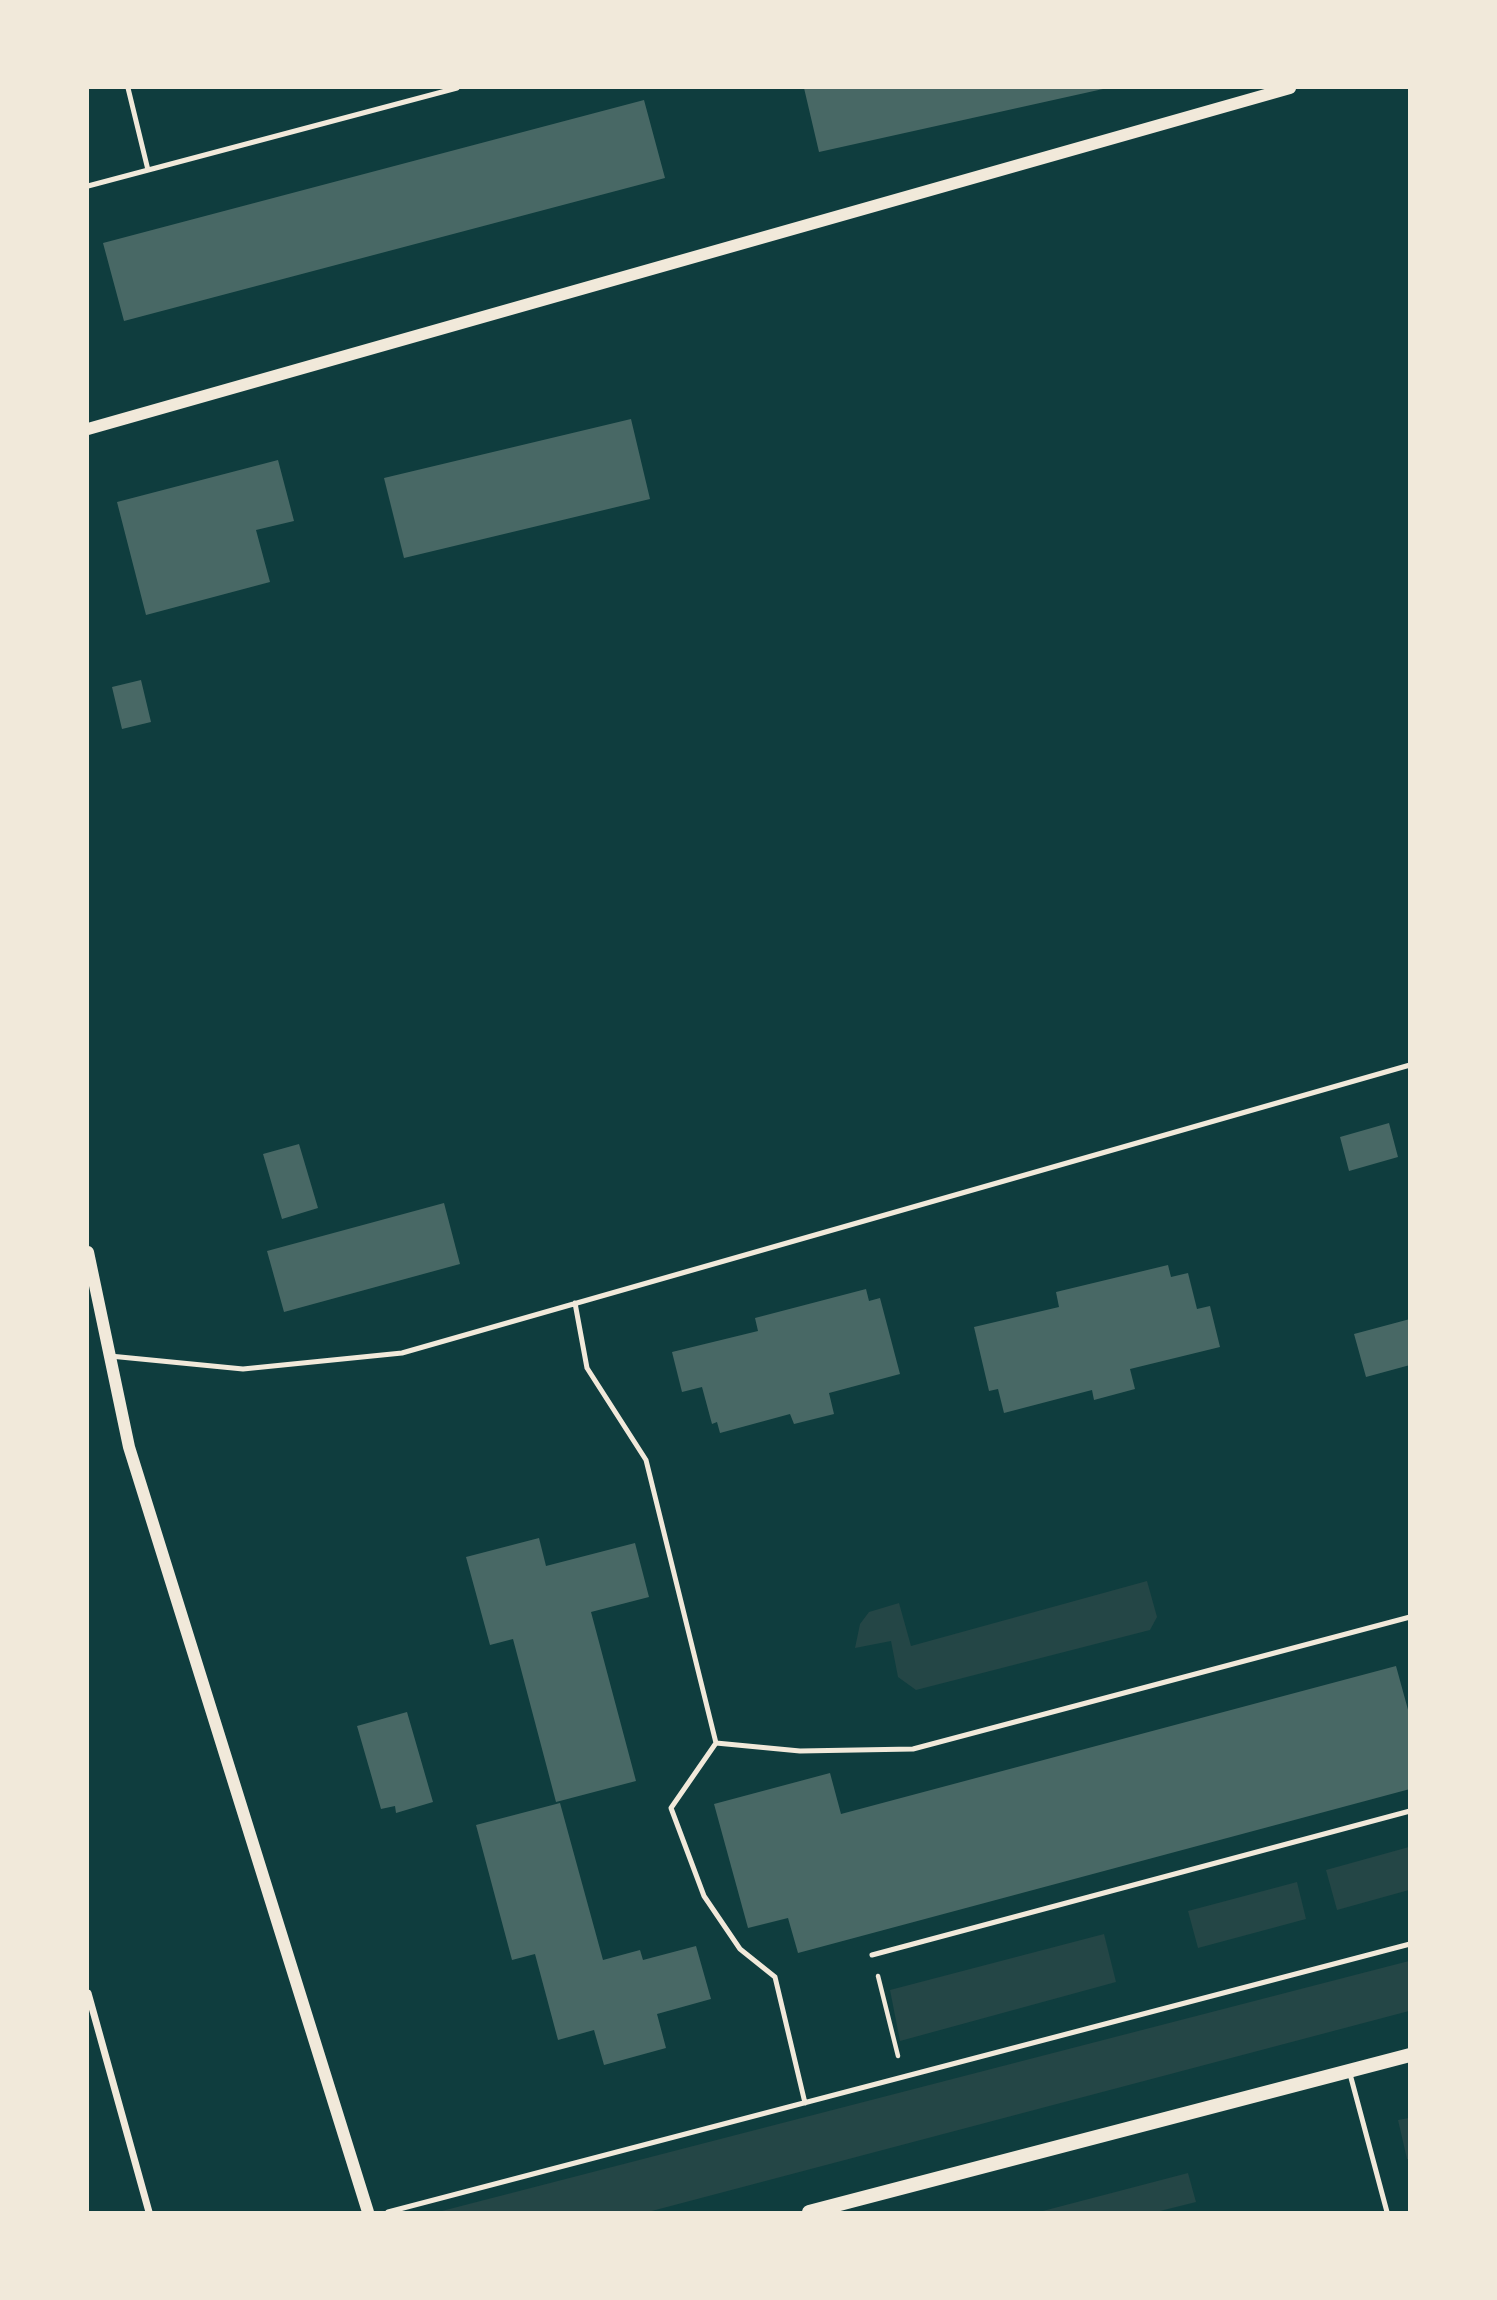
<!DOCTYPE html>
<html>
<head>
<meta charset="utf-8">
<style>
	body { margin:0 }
	#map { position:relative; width:1497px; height:2300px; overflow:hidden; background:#0f3d3e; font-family:Literata,serif }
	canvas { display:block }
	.frame { position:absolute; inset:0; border:89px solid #f1e9da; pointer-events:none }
</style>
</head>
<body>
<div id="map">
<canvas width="1497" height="2300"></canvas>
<div class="frame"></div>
</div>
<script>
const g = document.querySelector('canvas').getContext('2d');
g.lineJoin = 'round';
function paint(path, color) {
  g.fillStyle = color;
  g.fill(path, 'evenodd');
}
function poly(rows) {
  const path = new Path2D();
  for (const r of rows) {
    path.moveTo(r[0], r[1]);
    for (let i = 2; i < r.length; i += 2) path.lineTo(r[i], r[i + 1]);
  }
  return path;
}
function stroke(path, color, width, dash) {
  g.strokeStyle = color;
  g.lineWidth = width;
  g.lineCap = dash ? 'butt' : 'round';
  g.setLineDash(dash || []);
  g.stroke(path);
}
paint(poly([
	[1147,1581,1157,1617,1150,1630,916,1690,898,1677,891,1641,855,1648,860,1624,869,1612,899,1603,911,1646],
	[1409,1847,1409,1890,1337,1910,1326,1870],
	[1297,1882,1306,1919,1198,1948,1188,1911],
	[1104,1934,1116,1982,900,2041,890,1990],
	[1409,1961,1409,2011,648,2212,438,2212],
	[1409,2118,1409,2159,1407,2159,1398,2120],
	[1188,2173,1196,2202,1156,2212,1039,2212]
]), '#244646');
paint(poly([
	[804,88,1103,88,1103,89,819,152],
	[644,100,665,178,124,321,103,243],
	[631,419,650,499,404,558,384,478],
	[278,460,294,521,256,530,270,582,146,615,117,502],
	[141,680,151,722,122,729,112,687],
	[1389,1123,1398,1157,1349,1171,1340,1137],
	[299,1144,318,1208,282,1219,263,1154],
	[444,1203,460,1264,284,1312,267,1251],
	[1168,1265,1171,1277,1188,1273,1197,1309,1210,1306,1220,1347,1130,1369,1135,1389,1094,1400,1092,1390,1004,1413,998,1389,989,1391,974,1327,1059,1307,1056,1292],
	[866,1289,869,1301,880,1298,900,1374,829,1393,834,1414,794,1424,790,1414,720,1433,717,1422,712,1424,702,1387,682,1392,672,1352,758,1331,755,1318],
	[1410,1319,1410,1365,1366,1377,1354,1334],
	[539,1538,546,1566,635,1543,649,1597,591,1612,636,1781,556,1802,513,1639,490,1645,466,1557],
	[1396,1666,1410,1717,1410,1789,798,1953,788,1918,748,1928,714,1804,830,1773,841,1814],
	[407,1712,433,1802,396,1813,395,1806,381,1809,357,1726],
	[560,1803,603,1960,640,1950,643,1960,696,1946,711,1999,657,2014,666,2048,604,2065,594,2030,558,2040,535,1954,512,1960,476,1825]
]), '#486865');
stroke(poly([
	[878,1976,898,2056]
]), '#f1e9da', 4.5);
stroke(poly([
	[128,88,148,170],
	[88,186,457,88],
	[575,1303,587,1368,646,1460,716,1743,671,1808,704,1896,740,1949,775,1977,805,2103],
	[110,1356,243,1369,402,1353,1410,1065],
	[716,1743,800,1751,913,1749,1410,1617],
	[872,1955,1410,1811],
	[1350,2074,1387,2212],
	[388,2212,1410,1944]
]), '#f1e9da', 5);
stroke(poly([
	[88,1993,149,2212]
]), '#f1e9da', 7);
stroke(poly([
	[88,429,1290,88],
	[88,1252,129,1447,368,2212]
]), '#f1e9da', 12);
stroke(poly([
	[809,2212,1410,2055]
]), '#f1e9da', 14);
</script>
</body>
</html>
